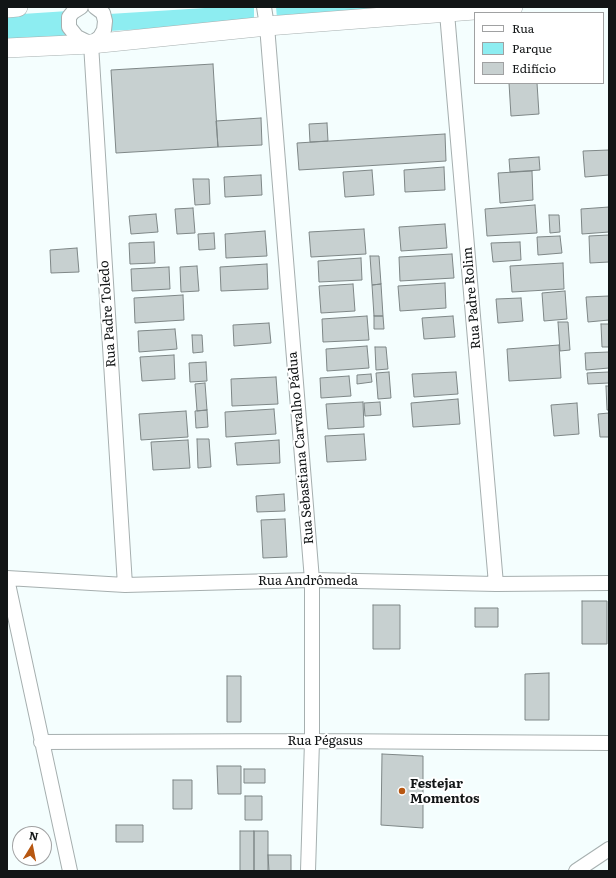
<!DOCTYPE html>
<html>
<head>
<meta charset="utf-8">
<style>
	body { margin:0 }
	#map { position:relative; width:616px; height:878px; overflow:hidden; background:#f4fefe; font-family:Literata,serif }
	canvas { display:block }
	.frame { position:absolute; inset:0; border:8px solid #121516; pointer-events:none }
	.legend { position:absolute; left:474px; top:12px; width:130px; height:72px; box-sizing:border-box; background:#fff; border:1px solid #a0a1a2; margin:0; padding:5px 7px; list-style:none; font-size:12px; color:#121516 }
	.legend li { display:flex; align-items:center; gap:8px; height:20px }
	.legend b { width:20px; border:1px solid #a0a1a2 }
	.north { position:absolute; left:12px; top:826px; width:40px; height:40px; box-sizing:border-box; background:#fff; border:1px solid #a0a1a2; border-radius:50%; rotate:10deg; font-size:11px; font-weight:700; line-height:16px; text-align:center; color:#121516 }
	.north::after { content:''; display:block; margin:auto; width:14px; height:18px; background:#b75711; clip-path:polygon(50% 0,100% 100%,50% 72%,0 100%) }
</style>
</head>
<body>
<div id="map">
<canvas width="616" height="878"></canvas>
<div class="frame"></div>
<ul class="legend">
<li><b style="height:5px;background:#fff"></b>Rua</li>
<li><b style="height:11px;background:#8dedf1"></b>Parque</li>
<li><b style="height:11px;background:#c7d0d0"></b>Edifício</li>
</ul>
<div class="north">N</div>
</div>
<script>
const g = document.querySelector('canvas').getContext('2d');
g.lineJoin = 'round';
function paint(path, color) {
  g.fillStyle = color;
  g.fill(path, 'evenodd');
}
function poly(rows) {
  const path = new Path2D();
  for (const r of rows) {
    path.moveTo(r[0], r[1]);
    for (let i = 2; i < r.length; i += 2) path.lineTo(r[i], r[i + 1]);
  }
  return path;
}
function stroke(path, color, width, dash) {
  g.strokeStyle = color;
  g.lineWidth = width;
  g.lineCap = dash ? 'butt' : 'round';
  g.setLineDash(dash || []);
  g.stroke(path);
}
function drawText(font, color, halo, rows, align = 'center') {
  g.font = font + ' Literata,serif';
  g.lineWidth = 4;
  g.setLineDash([]);
  g.textBaseline = 'middle';
  g.strokeStyle = halo;
  g.fillStyle = color;
  for (const [text, x, y, turn = 0] of rows) {
    g.save();
    g.translate(x, y);
    g.rotate((+turn || 0) * Math.PI / 180);
    g.textAlign = isNaN(turn) ? turn : align;
    if (halo) g.strokeText(text, 0, 0);
    g.fillText(text, 0, 0);
    g.restore();
  }
}
paint(poly([
	[221,7,254,7,254,23,109,31,109,14],
	[276,7,432,7,277,18],
	[68,11,71,39,7,44,7,15]
]), '#8dedf1');
const building = poly([
	[213,64,218,147,116,153,111,70,213,64],
	[509,83,537,83,539,114,511,116,509,83],
	[261,118,262,145,218,147,216,121,261,118],
	[327,123,328,141,310,142,309,124,327,123],
	[445,134,446,161,299,170,297,143,445,134],
	[609,150,609,175,585,177,583,151,609,150],
	[539,157,540,170,510,172,509,159,539,157],
	[444,167,445,190,405,192,404,170,444,167],
	[372,170,374,195,345,197,343,172,372,170],
	[532,171,533,200,500,203,498,173,532,171],
	[261,175,262,195,225,197,224,177,261,175],
	[193,179,209,179,210,204,195,205,193,179],
	[535,205,537,233,487,236,485,209,535,205],
	[609,207,609,232,582,234,581,209,609,207],
	[193,208,195,233,177,234,175,209,193,208],
	[156,214,158,232,131,234,129,216,156,214],
	[549,215,559,215,560,232,550,233,549,215],
	[445,224,447,248,401,251,399,227,445,224],
	[364,229,366,254,311,257,309,232,364,229],
	[265,231,267,256,226,258,225,234,265,231],
	[214,233,215,249,199,250,198,234,214,233],
	[609,235,609,262,590,263,589,236,609,235],
	[560,236,562,253,538,255,537,237,560,236],
	[154,242,155,263,130,264,129,243,154,242],
	[520,242,521,260,493,262,491,243,520,242],
	[77,248,79,272,51,273,50,250,77,248],
	[452,254,454,278,400,281,399,257,452,254],
	[370,256,379,256,381,284,372,285,370,256],
	[361,258,362,280,319,282,318,261,361,258],
	[563,263,564,289,512,292,510,266,563,263],
	[267,264,268,289,221,291,220,267,267,264],
	[197,266,199,291,181,292,180,267,197,266],
	[169,267,170,289,132,291,131,269,169,267],
	[445,283,446,308,400,311,398,286,445,283],
	[353,284,355,311,321,313,319,286,353,284],
	[381,284,383,316,374,316,372,285,381,284],
	[565,291,567,319,544,321,542,293,565,291],
	[183,295,184,320,135,323,134,298,183,295],
	[609,296,609,320,588,322,586,297,609,296],
	[521,298,523,321,498,323,496,299,521,298],
	[367,316,369,340,323,342,322,319,367,316],
	[374,316,383,316,384,329,374,329,374,316],
	[453,316,455,337,424,339,422,318,453,316],
	[558,322,568,322,570,350,560,351,558,322],
	[269,323,271,343,234,346,233,325,269,323],
	[601,324,609,324,609,347,602,347,601,324],
	[175,329,177,349,139,352,138,331,175,329],
	[192,335,202,335,203,352,193,353,192,335],
	[559,345,561,378,509,381,507,349,559,345],
	[367,346,369,368,327,371,326,349,367,346],
	[375,347,386,347,388,369,376,370,375,347],
	[609,352,609,368,586,370,585,353,609,352],
	[174,355,175,379,142,381,140,357,174,355],
	[206,362,207,381,190,382,189,363,206,362],
	[389,372,391,398,378,399,376,373,389,372],
	[456,372,458,394,414,397,412,374,456,372],
	[609,372,609,383,588,384,587,373,609,372],
	[371,374,372,382,357,384,357,375,371,374],
	[349,376,351,396,321,398,320,378,349,376],
	[276,377,278,404,232,406,231,379,276,377],
	[205,383,207,410,197,411,195,384,205,383],
	[606,386,609,386,609,410,607,410,606,386],
	[458,399,460,424,413,427,411,403,458,399],
	[363,402,364,427,328,429,326,404,363,402],
	[380,402,381,415,365,416,364,403,380,402],
	[577,403,579,434,554,436,551,405,577,403],
	[274,409,276,434,226,437,225,412,274,409],
	[207,410,208,427,196,428,195,411,207,410],
	[186,411,188,437,141,440,139,414,186,411],
	[609,413,609,437,600,437,598,414,609,413],
	[364,434,366,460,327,462,325,436,364,434],
	[197,439,209,439,211,467,198,468,197,439],
	[188,440,190,468,153,470,151,442,188,440],
	[279,440,280,463,237,465,235,443,279,440],
	[284,494,285,511,257,512,256,496,284,494],
	[285,519,287,557,263,558,261,520,285,519],
	[582,601,607,601,607,644,582,644,582,601],
	[373,605,400,605,400,649,373,649,373,605],
	[475,608,498,608,498,627,475,627,475,608],
	[549,673,549,720,525,720,525,674,549,673],
	[227,676,241,676,241,722,227,722,227,676],
	[382,754,423,756,423,828,381,825,382,754],
	[217,766,241,766,241,794,218,794,217,766],
	[244,769,265,769,265,783,244,783,244,769],
	[173,780,192,780,192,809,173,809,173,780],
	[245,796,262,796,262,820,245,820,245,796],
	[116,825,143,825,143,842,116,842,116,825],
	[240,831,254,831,254,871,240,871,240,831],
	[254,831,268,831,268,871,254,871,254,831],
	[268,855,291,855,291,871,269,871,268,855]
]);
paint(building, '#c7d0d0');
stroke(building, '#7e8787', 1);
const street = poly([
	[81,7,73,12,69,17,69,27,77,37,91,44],
	[264,7,267,26,312,580,312,741,308,871],
	[447,13,496,584],
	[91,44,125,585],
	[91,44,100,37,104,30,105,21,103,13,95,7],
	[7,578,125,585,312,580,496,584,609,583],
	[7,579,70,871],
	[41,742,312,741,609,743],
	[576,871,609,849]
]);
const secondary = poly([
	[7,8,18,7],
	[7,48,91,44,267,26,513,7]
]);
stroke(street, '#a6afaf', 16);
stroke(secondary, '#a6afaf', 20);
stroke(street, '#fff', 14);
stroke(secondary, '#fff', 19);
for (const [x, y, r, color] of [
	[402,791,4,"#b75711"]
]) {
  const dot = new Path2D();
  dot.arc(x, y, r, 0, 2 * Math.PI);
  g.fillStyle = color;
  g.fill(dot);
  stroke(dot, '#fff', 1.5);
}
drawText('13px', '#121516', '#fff', [
	["Rua Padre Rolim",472,298,-95],
	["Rua Padre Toledo",108,314,-94],
	["Rua Sebastiana Carvalho Pádua",301,448,-95],
	["Rua Andrômeda",308,581],
	["Rua Pégasus",325,741]
]);
drawText('bold 13px', '#121516', '#fff', [
	["Festejar",410,784],
	["Momentos",410,799]
], 'left');
</script>
</body>
</html>
